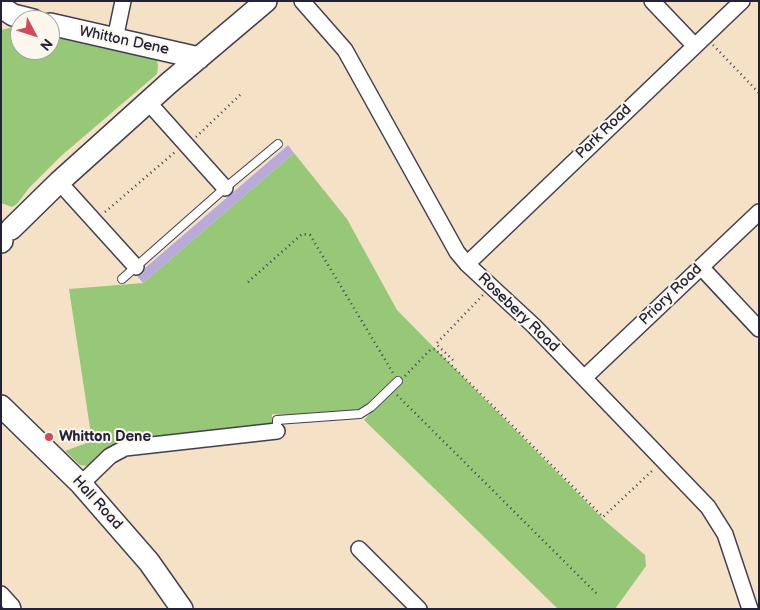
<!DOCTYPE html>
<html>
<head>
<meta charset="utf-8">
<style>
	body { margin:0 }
	#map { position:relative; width:760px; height:610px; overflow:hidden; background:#f4e1c6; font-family:"Balsamiq Sans",sans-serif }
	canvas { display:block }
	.frame { position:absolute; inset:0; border:2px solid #22223b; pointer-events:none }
	.north { position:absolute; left:10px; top:10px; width:50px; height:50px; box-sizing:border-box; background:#fbf7ec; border:1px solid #a4a2a5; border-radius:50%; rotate:130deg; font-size:14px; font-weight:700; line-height:20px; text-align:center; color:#22223b }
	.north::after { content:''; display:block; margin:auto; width:18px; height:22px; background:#d1495b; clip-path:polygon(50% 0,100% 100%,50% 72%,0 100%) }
</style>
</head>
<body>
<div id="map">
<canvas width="760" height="610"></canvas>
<div class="frame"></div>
<div class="north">N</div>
</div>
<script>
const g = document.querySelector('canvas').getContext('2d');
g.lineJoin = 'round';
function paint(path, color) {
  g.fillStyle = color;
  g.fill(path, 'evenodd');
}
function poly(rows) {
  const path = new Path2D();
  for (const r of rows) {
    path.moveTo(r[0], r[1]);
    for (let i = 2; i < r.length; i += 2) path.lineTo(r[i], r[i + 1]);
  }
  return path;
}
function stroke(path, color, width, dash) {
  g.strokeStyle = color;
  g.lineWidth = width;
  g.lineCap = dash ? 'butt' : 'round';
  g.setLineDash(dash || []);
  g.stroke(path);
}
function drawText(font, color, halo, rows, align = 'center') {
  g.font = font + ' "Balsamiq Sans",sans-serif';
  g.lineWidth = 4;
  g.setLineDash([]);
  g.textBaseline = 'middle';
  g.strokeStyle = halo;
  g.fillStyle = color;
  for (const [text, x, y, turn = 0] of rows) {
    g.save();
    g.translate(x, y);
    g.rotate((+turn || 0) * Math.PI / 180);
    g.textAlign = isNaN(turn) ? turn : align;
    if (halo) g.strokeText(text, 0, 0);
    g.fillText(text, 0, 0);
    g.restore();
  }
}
paint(poly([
	[13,27,20,28,20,50,50,50,50,35,150,56,157,60,158,66,157,74,61,156,29,188,17,204,12,207,1,203,1,30],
	[294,153,347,219,397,310,604,520,645,555,646,566,615,609,558,609,364,420,397,385,367,406,358,410,300,416,272,414,272,425,123,441,107,450,87,466,80,465,65,451,92,441,69,289,143,283]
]), '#96c877');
paint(poly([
	[288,145,294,153,143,283,137,276,143,274,145,268]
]), '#b9aada');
const lane = poly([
	[122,279,225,188,278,144],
	[277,431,277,420,360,414,371,407,398,381]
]);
const street = poly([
	[302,1,345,50,457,252,467,264,534,326,708,507,725,534,750,609],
	[652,1,694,45],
	[115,39,123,1],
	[148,102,225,188],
	[59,182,136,267],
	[467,264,742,1],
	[701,267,759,329],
	[584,378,759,212],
	[81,484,110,456,125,448,277,431],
	[359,549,419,609],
	[1,594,12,606,13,609]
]);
const secondary = poly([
	[1,7,13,15,33,20],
	[50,24,199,58],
	[11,229,59,182,169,83,266,1],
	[1,242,2,241],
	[1,406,81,484,149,562,182,609]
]);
stroke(lane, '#423f50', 10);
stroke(street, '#423f50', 18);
stroke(secondary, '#423f50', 24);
stroke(poly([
	[713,45,759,93],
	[196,137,242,93],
	[105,212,175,152],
	[248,282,302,234,310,235,393,373],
	[453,360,436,344,483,295],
	[405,376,431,349,435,349,493,406,603,517,653,470],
	[397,395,598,595]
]), '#423f50', 2.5, [1, 4]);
stroke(lane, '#fff', 8);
stroke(street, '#fff', 15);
stroke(secondary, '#fff', 21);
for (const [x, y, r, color] of [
	[49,437,5,"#d1495b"]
]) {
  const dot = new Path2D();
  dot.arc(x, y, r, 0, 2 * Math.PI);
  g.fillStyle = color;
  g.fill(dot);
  stroke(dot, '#fbf7ec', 2);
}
drawText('15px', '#22223b', '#fbf7ec', [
	["Whitton Dene",124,41,12],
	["Park Road",604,132,-44],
	["Priory Road",671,295,-44],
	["Rosebery Road",518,313,44],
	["Hall Road",97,503,48]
]);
drawText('bold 15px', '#22223b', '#fbf7ec', [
	["Whitton Dene",59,437]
], 'left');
</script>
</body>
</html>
